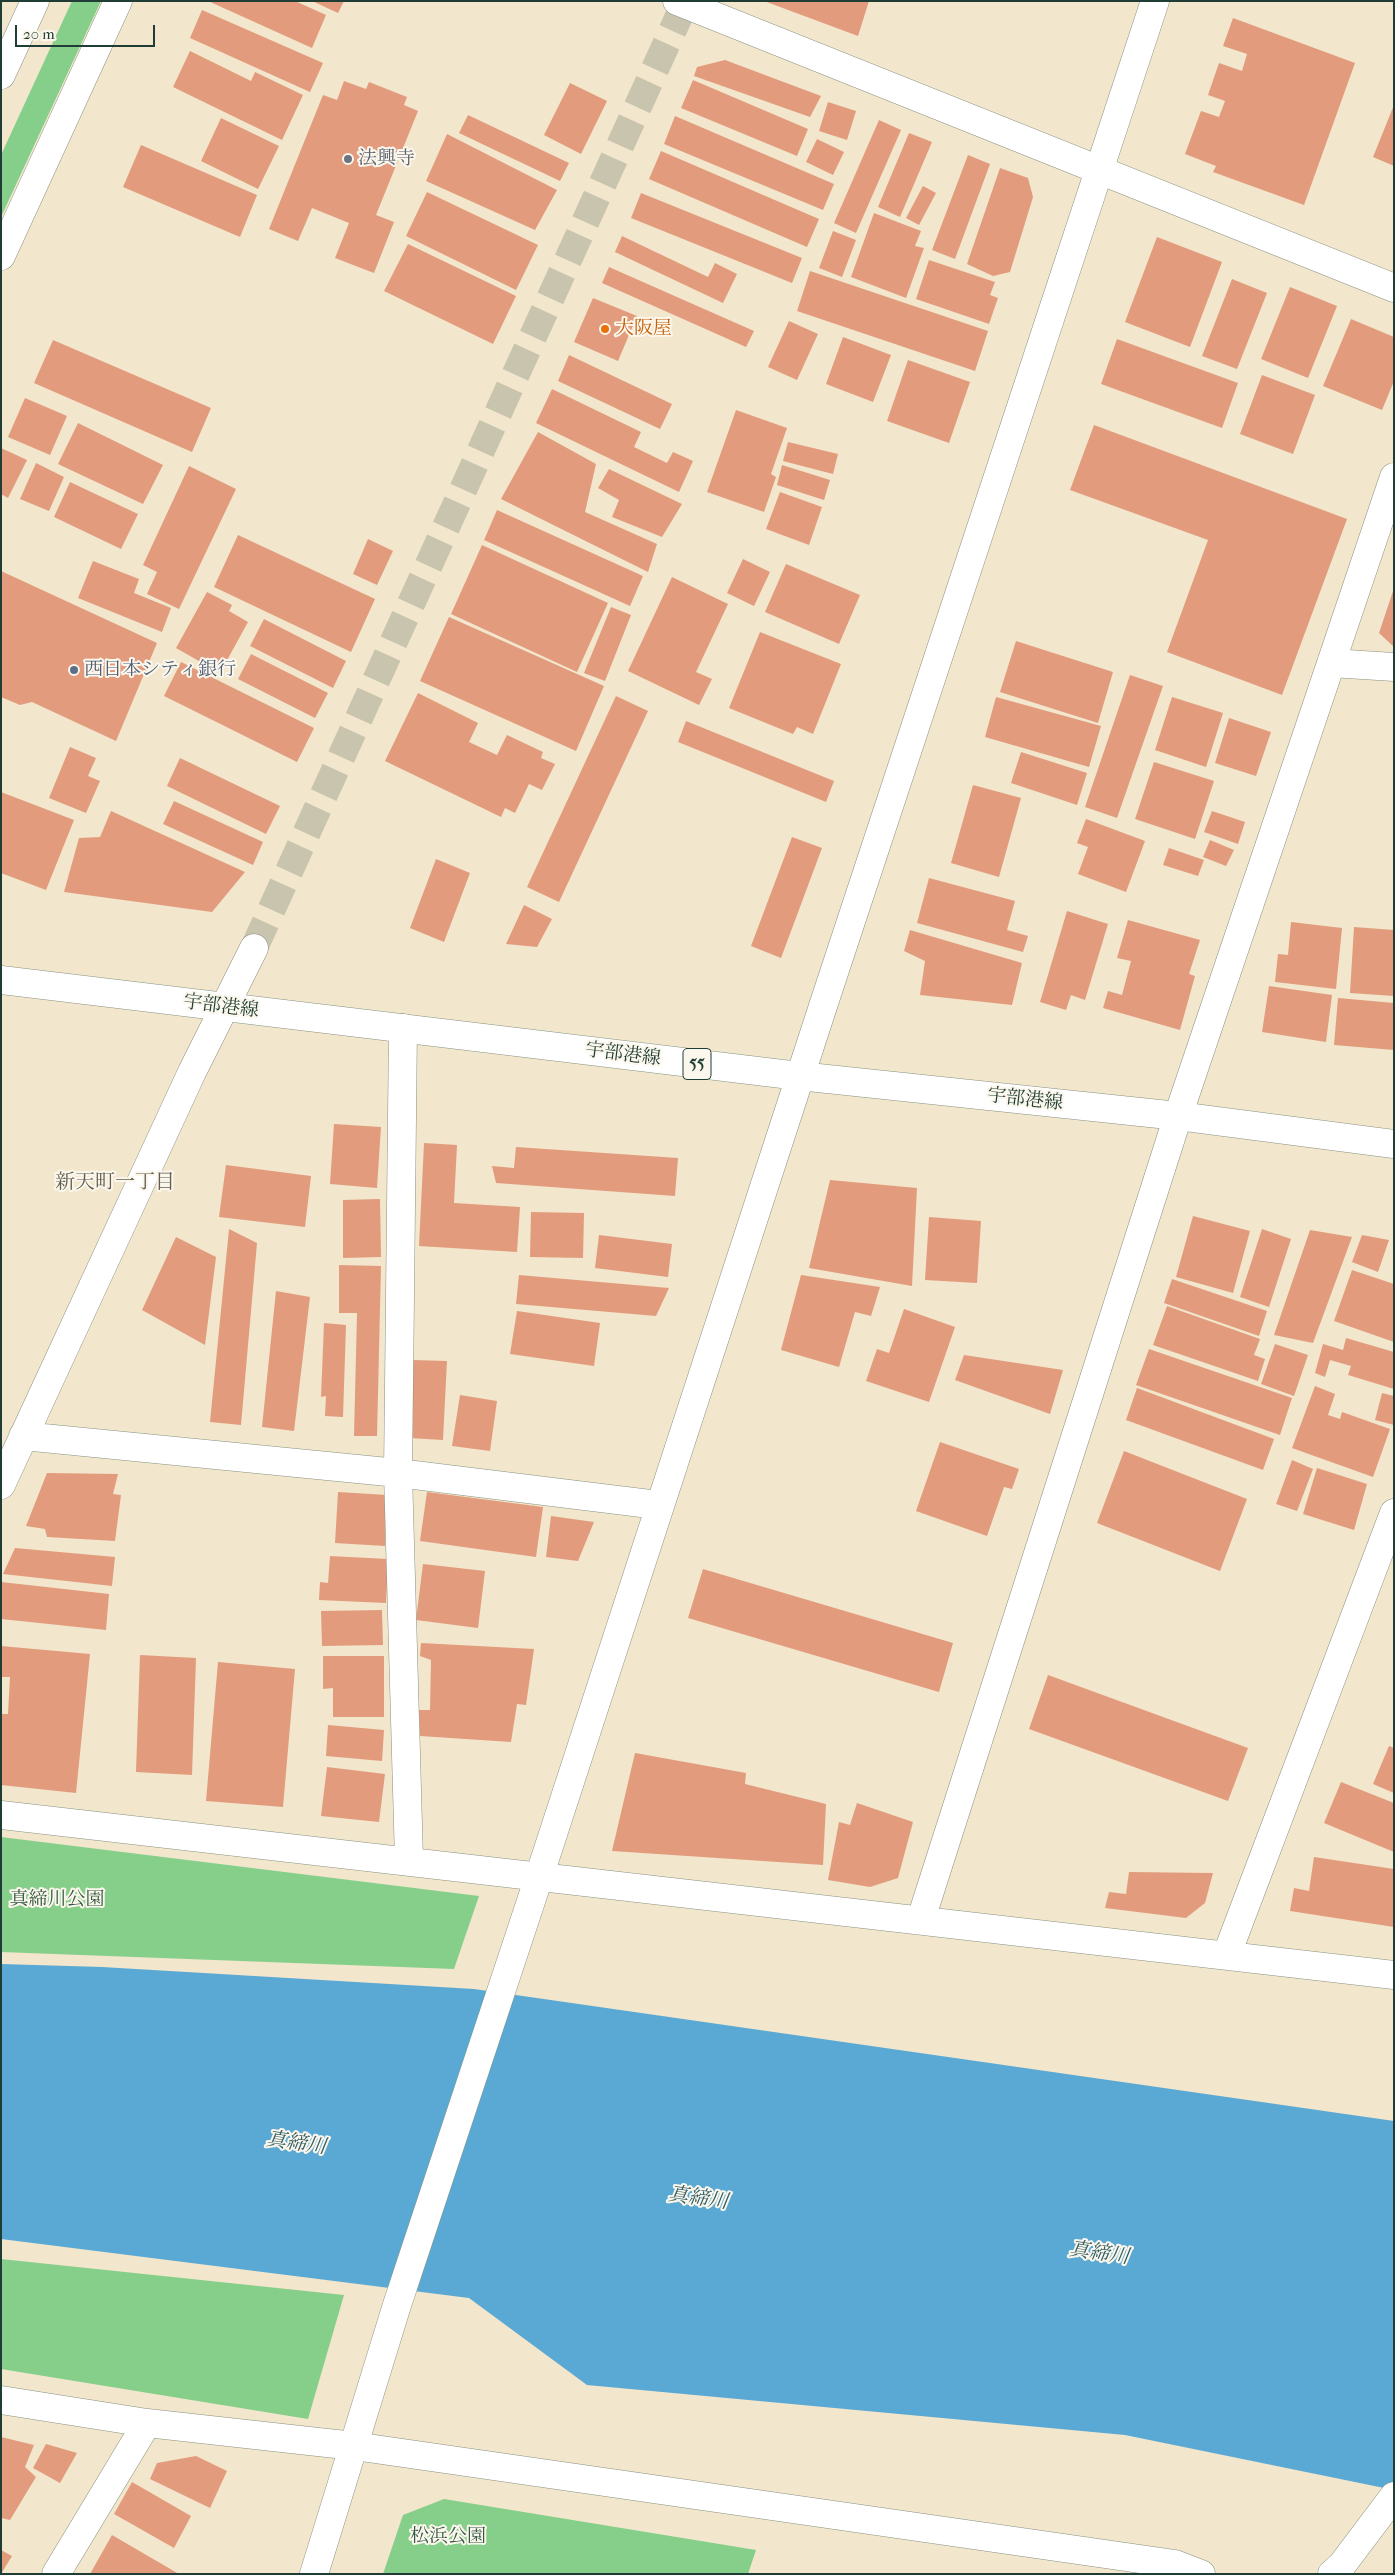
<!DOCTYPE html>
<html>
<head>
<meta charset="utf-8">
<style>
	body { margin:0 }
	#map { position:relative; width:1395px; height:2575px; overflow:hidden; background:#f2e6cc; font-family:"IM FELL French Canon",serif }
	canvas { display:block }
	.frame { position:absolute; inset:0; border:2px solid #1f3d34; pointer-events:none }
	.scale { position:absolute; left:15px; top:25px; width:140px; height:22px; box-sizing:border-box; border:2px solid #1f3d34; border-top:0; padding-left:6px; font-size:15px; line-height:18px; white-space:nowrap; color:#1f3d34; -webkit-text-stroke:4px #fbf7ec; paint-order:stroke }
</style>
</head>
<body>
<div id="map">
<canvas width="1395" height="2575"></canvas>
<div class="frame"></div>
<div class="scale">20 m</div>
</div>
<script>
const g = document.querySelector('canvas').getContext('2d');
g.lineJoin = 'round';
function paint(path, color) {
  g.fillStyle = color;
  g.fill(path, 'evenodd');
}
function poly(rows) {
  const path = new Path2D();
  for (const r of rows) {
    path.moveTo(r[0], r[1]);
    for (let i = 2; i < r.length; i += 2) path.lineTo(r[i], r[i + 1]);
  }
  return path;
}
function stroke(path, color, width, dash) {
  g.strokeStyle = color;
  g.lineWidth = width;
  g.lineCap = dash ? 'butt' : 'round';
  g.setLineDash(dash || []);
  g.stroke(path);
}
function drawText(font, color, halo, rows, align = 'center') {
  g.font = font + ' "IM FELL French Canon","Noto Serif JP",serif';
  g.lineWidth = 4;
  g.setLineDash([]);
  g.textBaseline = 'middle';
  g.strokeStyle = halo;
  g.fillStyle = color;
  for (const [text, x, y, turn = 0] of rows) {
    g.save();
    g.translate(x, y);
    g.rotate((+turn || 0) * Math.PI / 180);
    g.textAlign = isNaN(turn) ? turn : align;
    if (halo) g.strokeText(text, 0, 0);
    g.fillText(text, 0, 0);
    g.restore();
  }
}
paint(poly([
	[72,1,101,1,1,217,1,155],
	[1,1837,479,1896,454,1969,1,1952],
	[1,2259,344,2295,308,2419,1,2369],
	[444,2499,756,2550,748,2574,383,2574,403,2515]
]), '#86cf8b');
paint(poly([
	[1,1964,102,1967,474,1989,1394,2121,1394,2490,1125,2435,587,2385,469,2298,1,2239]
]), '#5aa9d4');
paint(poly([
	[208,1,295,1,326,15,312,48],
	[312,1,344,1,338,13],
	[764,1,869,1,858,36],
	[202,10,323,63,310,92,190,38],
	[1233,18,1355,63,1304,205,1213,172,1216,166,1185,154,1201,111,1219,117,1225,101,1208,95,1219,63,1242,71,1247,54,1223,46],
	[190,51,251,81,255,72,303,95,282,140,173,87],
	[725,60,821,96,810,117,694,76,697,67],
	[693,80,808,129,797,156,681,108],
	[344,81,366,89,369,82,407,97,404,105,418,111,376,215,394,222,374,273,335,258,349,223,312,208,298,241,269,229,323,95,337,100],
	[570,83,607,101,581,154,544,135],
	[828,102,856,111,847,140,819,131],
	[1394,105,1394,166,1373,157],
	[468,115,569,163,560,181,459,133],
	[675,116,834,184,823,210,664,144],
	[221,118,279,146,258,189,201,161],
	[879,120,901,130,856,233,834,223],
	[909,133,932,142,900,217,878,207],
	[447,134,557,190,535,230,426,181],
	[817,139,844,152,833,175,806,162],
	[141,145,257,195,240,237,123,187],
	[661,151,819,219,807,247,649,179],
	[968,155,990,164,955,259,932,250],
	[1000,168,1028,178,1033,197,1010,272,993,276,967,264],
	[923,186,936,193,919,225,906,218],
	[427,192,538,245,516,290,406,236],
	[641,193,802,258,792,283,631,218],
	[874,213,921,231,915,246,924,248,906,298,851,277],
	[833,231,856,240,842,277,819,268],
	[622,236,708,277,715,263,737,274,723,303,615,252],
	[1157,237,1222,262,1190,347,1125,322],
	[408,244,516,296,493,344,384,291],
	[929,260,995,282,990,295,998,298,989,324,916,299],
	[609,267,754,331,746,347,602,283],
	[810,271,988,331,975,371,797,311],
	[1232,279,1267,293,1237,369,1202,356],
	[1290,287,1337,306,1308,378,1261,359],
	[593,298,637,316,618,361,574,342],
	[1351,319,1394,337,1394,381,1382,410,1323,386],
	[789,321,818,334,797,380,768,367],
	[843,337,891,355,873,402,826,384],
	[1117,339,1238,383,1222,428,1101,384],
	[53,340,211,408,192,452,34,383],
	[569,355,672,404,660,429,558,381],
	[908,360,970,382,949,443,887,421],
	[1262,375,1315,395,1293,454,1240,434],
	[552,389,641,432,634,447,667,463,673,452,693,461,679,492,536,423],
	[25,398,67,416,50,455,8,437],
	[736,410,787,428,771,474,776,477,764,512,707,492],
	[78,423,163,465,143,504,58,464],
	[1094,425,1347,519,1282,695,1167,652,1208,540,1070,490],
	[538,432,596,464,585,512,657,544,648,572,501,499],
	[788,442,838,454,833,474,783,461],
	[1,448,27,460,8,498,1,494],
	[36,463,64,477,49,511,20,499],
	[782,465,830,480,824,500,777,485],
	[189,466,236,489,179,609,147,594,157,572,143,565],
	[609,469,682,504,662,537,612,517,619,500,598,488],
	[70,482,138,514,121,549,54,517],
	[780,492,822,507,809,545,766,529],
	[497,510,643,576,630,606,484,540],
	[238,535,375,599,351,652,214,587],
	[368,539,393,551,377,585,353,574],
	[482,545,608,603,577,672,451,614],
	[743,559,770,572,754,606,727,593],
	[93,561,139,579,134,593,171,608,162,632,78,598],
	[786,564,860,595,839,644,765,612],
	[1,571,157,643,116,741,32,702,20,705,1,697],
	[672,577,728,604,696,672,712,679,699,705,628,671],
	[1393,591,1394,591,1394,647,1379,633],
	[207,592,232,605,229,611,248,622,220,673,176,648],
	[611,607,631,615,605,681,584,673],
	[449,617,604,686,576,751,420,681],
	[264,619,346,661,333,688,250,646],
	[760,632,841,664,813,734,797,727,793,734,729,708],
	[1016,641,1113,672,1098,723,1000,692],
	[251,654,328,693,315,718,238,679],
	[181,662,314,728,297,762,164,696],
	[1130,675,1163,686,1117,818,1085,807],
	[418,693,478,723,469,742,497,755,507,735,543,752,541,758,555,764,542,790,529,784,515,813,505,808,501,817,385,761],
	[616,696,648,711,559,902,527,887],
	[996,697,1101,726,1089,767,985,737],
	[1172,697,1223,713,1206,767,1155,750],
	[1229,718,1271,732,1256,776,1215,763],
	[686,721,834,781,826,802,678,742],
	[70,747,96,758,88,776,100,781,86,813,49,798],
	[1021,752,1087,773,1077,805,1011,783],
	[180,758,280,806,266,834,167,786],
	[1154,762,1214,781,1195,839,1135,819],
	[973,785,1021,798,999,877,951,863],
	[1,792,74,820,46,890,1,873],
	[174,801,263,842,253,865,163,824],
	[111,811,245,872,212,912,64,892,79,838,100,837],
	[1212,811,1245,822,1238,844,1204,832],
	[1086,819,1145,841,1126,892,1078,874,1088,847,1077,843],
	[792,837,822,848,781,958,751,946],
	[1210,840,1234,850,1226,866,1203,857],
	[1169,848,1204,860,1198,876,1163,865],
	[436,859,470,873,444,942,410,928],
	[929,878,1015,901,1007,930,1028,936,1023,952,917,923],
	[524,905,552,919,537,947,506,944],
	[1067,911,1108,924,1085,1000,1071,995,1066,1010,1040,1002],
	[1128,920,1200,940,1189,974,1195,976,1180,1030,1103,1008,1108,991,1122,995,1131,961,1117,958],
	[1291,922,1342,928,1336,989,1275,982,1278,954,1288,955],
	[1354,927,1394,930,1394,996,1350,993],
	[910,930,1022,963,1012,1005,920,995,925,961,904,951],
	[1269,986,1332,995,1326,1042,1262,1032],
	[1338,998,1394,1003,1394,1050,1334,1045],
	[334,1124,381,1127,377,1188,330,1184],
	[424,1143,457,1145,454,1203,520,1207,517,1252,419,1246],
	[516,1147,678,1158,675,1196,496,1183,492,1166,514,1168],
	[226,1165,311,1176,305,1227,219,1217],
	[830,1180,917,1188,912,1286,809,1268],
	[380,1199,381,1257,343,1258,343,1200],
	[531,1212,584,1213,583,1258,530,1257],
	[1193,1216,1250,1231,1233,1293,1176,1277],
	[929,1217,981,1221,977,1283,925,1280],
	[229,1229,257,1243,241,1425,210,1422],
	[1262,1229,1291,1239,1269,1307,1240,1297],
	[1310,1230,1352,1237,1313,1343,1274,1335],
	[599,1235,672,1244,668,1277,595,1268],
	[1362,1235,1389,1240,1378,1272,1352,1262],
	[176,1237,216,1257,205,1345,142,1310],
	[339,1265,381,1266,377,1436,354,1436,357,1313,339,1313],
	[1352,1270,1394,1284,1394,1342,1334,1321],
	[519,1275,669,1288,656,1316,516,1304],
	[801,1275,880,1287,871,1316,855,1312,839,1367,781,1350],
	[1172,1279,1267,1311,1259,1336,1164,1303],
	[276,1291,310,1297,294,1431,262,1427],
	[1167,1306,1260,1339,1254,1355,1265,1359,1258,1381,1153,1345],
	[904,1309,955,1327,929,1402,866,1381,877,1349,889,1353],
	[517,1311,600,1323,594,1366,510,1354],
	[324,1323,346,1325,343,1417,325,1416,326,1396,321,1397],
	[1346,1338,1394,1352,1394,1389,1348,1375,1351,1366,1330,1360,1325,1377,1315,1373,1323,1344,1343,1350],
	[1275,1344,1308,1355,1294,1396,1261,1384],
	[1149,1349,1292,1398,1280,1435,1136,1385],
	[964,1355,1063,1370,1050,1414,955,1380],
	[412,1360,447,1361,443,1440,409,1438],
	[1315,1386,1335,1394,1328,1415,1340,1419,1342,1412,1390,1429,1373,1477,1292,1448],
	[1137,1388,1274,1439,1263,1470,1126,1420],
	[1382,1393,1394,1396,1394,1425,1375,1420],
	[460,1395,497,1401,490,1451,452,1446],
	[940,1442,1019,1469,1012,1489,1004,1487,987,1536,916,1511],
	[1124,1451,1247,1499,1220,1571,1097,1523],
	[1292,1460,1313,1469,1297,1511,1276,1504],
	[1317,1468,1367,1484,1354,1530,1303,1514],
	[47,1473,118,1474,113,1494,121,1495,115,1541,47,1537,45,1529,26,1526],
	[338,1492,387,1495,385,1546,335,1543],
	[427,1492,543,1507,536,1557,420,1541],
	[551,1516,594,1522,578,1561,546,1557],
	[15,1548,115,1557,112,1586,3,1574],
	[330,1556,388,1559,386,1603,319,1600,320,1582,328,1583],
	[423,1564,485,1571,478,1628,416,1620],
	[703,1569,953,1643,939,1692,688,1618],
	[1,1582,109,1594,106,1630,1,1619],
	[382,1610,383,1645,322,1646,321,1611],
	[421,1643,534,1649,526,1705,517,1704,511,1742,420,1736,419,1710,430,1710,431,1660,420,1656],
	[1,1646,90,1654,76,1793,1,1785,1,1714,8,1714,10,1677,1,1677],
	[140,1655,196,1658,192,1775,136,1772],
	[323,1656,384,1656,384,1717,333,1717,333,1688,323,1689],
	[218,1662,295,1669,283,1807,206,1801],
	[1048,1675,1248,1748,1228,1801,1029,1729],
	[328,1725,384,1730,382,1761,326,1756],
	[1389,1746,1394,1748,1394,1793,1373,1784],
	[635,1753,746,1773,745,1784,826,1804,823,1865,612,1851],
	[327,1767,385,1774,379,1822,321,1816],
	[1341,1782,1394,1803,1394,1852,1324,1823],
	[857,1803,913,1822,898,1878,870,1887,828,1880,839,1822,850,1825],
	[1314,1857,1394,1869,1394,1927,1290,1911,1294,1888,1309,1891],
	[1129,1872,1213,1873,1205,1903,1186,1918,1105,1908,1109,1892,1126,1894],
	[1,2437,34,2445,25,2467,36,2477,10,2520,1,2518],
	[46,2444,77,2453,60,2483,33,2468],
	[196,2456,227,2471,210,2508,150,2479,157,2463],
	[132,2482,191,2516,174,2548,114,2514],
	[112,2535,179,2574,90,2574],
	[1,2550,12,2556,1,2574]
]), '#e29c7d');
stroke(poly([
	[254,948,686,1]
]), '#c8c4ae', 28, [28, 14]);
const minor = poly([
	[677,1,1394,288],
	[1331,663,1394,667],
	[403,1028,398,1473,409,1860],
	[23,1436,398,1473,658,1505],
	[1,1485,192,1072,254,948],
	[1,1815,1394,1975],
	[921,1919,1178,1116,1394,477],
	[1227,1954,1394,1513],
	[1,2400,147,2423,354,2446,1175,2564,1201,2574],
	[56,2574,147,2423]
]);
const tertiary = poly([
	[314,2574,397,2305,539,1877,825,1000,1155,1],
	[1332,2574,1342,2565,1394,2496]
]);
const primary = poly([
	[1,980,799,1076,1178,1116,1394,1144]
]);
const trunk = poly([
	[1,75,35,1],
	[1,256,118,1]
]);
stroke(minor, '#889280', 29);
stroke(tertiary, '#889280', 29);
stroke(primary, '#889280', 29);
stroke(trunk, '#889280', 29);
stroke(minor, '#fff', 28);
stroke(tertiary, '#fff', 28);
stroke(primary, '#fff', 28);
stroke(trunk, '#fff', 28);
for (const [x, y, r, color] of [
	[348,159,5,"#6b7280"],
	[605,329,5,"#e8710a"],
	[74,670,5,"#5c6f8a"]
]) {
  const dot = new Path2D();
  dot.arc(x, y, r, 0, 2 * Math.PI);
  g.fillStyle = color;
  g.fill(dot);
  stroke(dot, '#fbf7ec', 2);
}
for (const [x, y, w] of [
	[697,1064,28]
]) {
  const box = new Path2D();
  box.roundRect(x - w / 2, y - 15.5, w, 31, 4);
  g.fillStyle = '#fbf7ec';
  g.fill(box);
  stroke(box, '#1f3d34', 1);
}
drawText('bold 18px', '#1f3d34', null, [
	["55",697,1064]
]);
drawText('19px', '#5b616d', '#fbf7ec', [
	["法興寺",358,159]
], 'left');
drawText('19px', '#c56008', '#fbf7ec', [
	["大阪屋",615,329]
], 'left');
drawText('19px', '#4e5e75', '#fbf7ec', [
	["西日本シティ銀行",84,670]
], 'left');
drawText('19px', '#1f3d34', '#fbf7ec', [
	["宇部港線",221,1007,7],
	["宇部港線",623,1055,7],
	["宇部港線",1025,1100,6]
]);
drawText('19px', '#345a45', '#fbf7ec', [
	["真締川公園",57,1900],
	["松浜公園",448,2537]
]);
drawText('20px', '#635e4e', '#fbf7ec', [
	["新天町一丁目",115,1183]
]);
drawText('italic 20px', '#315d64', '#fbf7ec', [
	["真締川",296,2144,8],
	["真締川",698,2199,8],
	["真締川",1099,2254,8]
]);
</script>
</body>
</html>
